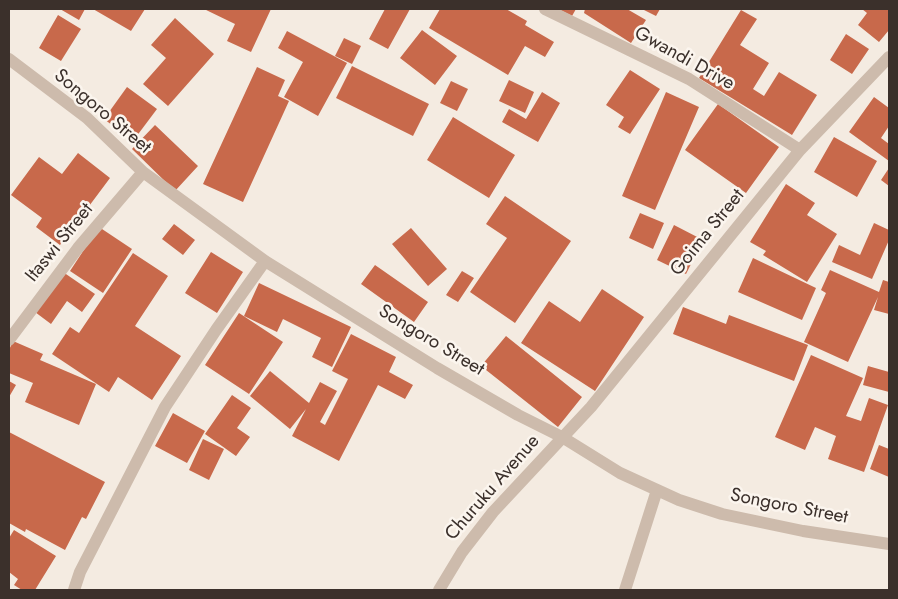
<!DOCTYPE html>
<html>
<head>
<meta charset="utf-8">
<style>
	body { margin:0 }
	#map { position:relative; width:898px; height:599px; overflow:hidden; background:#f4ebe1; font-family:Jost,sans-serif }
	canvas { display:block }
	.frame { position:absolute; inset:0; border:10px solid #3b302b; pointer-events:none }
</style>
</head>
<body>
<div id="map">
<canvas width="898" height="599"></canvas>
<div class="frame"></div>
</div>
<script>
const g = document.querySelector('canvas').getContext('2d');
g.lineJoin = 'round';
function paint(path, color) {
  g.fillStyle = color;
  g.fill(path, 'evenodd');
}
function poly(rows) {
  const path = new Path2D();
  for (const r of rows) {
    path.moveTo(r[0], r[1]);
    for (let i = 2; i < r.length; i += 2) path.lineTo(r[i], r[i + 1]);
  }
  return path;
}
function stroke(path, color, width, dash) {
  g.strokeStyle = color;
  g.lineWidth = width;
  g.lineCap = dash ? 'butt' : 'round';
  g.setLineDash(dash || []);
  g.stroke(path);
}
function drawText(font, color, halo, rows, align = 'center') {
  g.font = font + ' Jost,sans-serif';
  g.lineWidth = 5;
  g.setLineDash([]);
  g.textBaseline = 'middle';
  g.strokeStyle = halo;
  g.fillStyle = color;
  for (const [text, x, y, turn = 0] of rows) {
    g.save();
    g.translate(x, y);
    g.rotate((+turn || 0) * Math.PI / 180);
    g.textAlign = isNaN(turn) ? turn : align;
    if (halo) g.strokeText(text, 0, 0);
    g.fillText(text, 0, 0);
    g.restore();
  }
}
paint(poly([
	[60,9,85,9,79,20],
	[93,9,145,9,131,31],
	[204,9,271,9,251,52,227,41,235,24],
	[385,9,410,9,388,49,369,39],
	[440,9,506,9,527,21,525,25,554,42,545,57,525,46,508,75,429,28],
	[558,9,576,9,572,16],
	[585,9,627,9,646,20,631,43,584,13],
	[642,9,660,9,656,16],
	[862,9,889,9,889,30,879,42,858,25,867,13],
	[741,10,757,19,740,45,769,63,753,89,764,96,779,72,817,95,792,135,699,78],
	[58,15,81,29,61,61,39,48],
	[175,18,214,54,168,106,143,84,166,58,151,45],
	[422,30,457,56,435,85,400,58],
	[287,31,347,63,318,116,284,97,303,62,278,48],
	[846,34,869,49,852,74,830,60],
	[344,38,361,46,352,64,335,56],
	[352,66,429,104,413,136,336,98],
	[257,67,285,80,278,96,289,101,243,202,203,184],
	[630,70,660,89,630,134,618,127,624,117,606,105],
	[509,80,534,92,525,113,499,101],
	[451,81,468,89,457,111,440,103],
	[127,87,157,109,133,141,104,119],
	[542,92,560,103,538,142,502,122,509,109,526,119],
	[666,92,699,107,655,210,622,196],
	[874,97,889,108,889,126,881,138,889,144,889,161,849,132],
	[718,104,779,147,746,193,685,150],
	[453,117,515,155,489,198,427,160],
	[155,125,198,166,175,191,132,149],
	[834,137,877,161,857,197,814,172],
	[78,153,110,178,60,245,36,227,42,218,11,195,39,157,62,174],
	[889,168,889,186,881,180],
	[786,184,815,203,807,215,837,234,807,282,763,255,766,251,750,242],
	[505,196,571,241,515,323,470,292,507,238,486,224],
	[640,213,664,223,653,249,629,238],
	[874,223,889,230,889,240,872,279,832,262,839,245,860,255],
	[174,224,195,240,183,255,162,239],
	[674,225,703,240,686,274,657,260],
	[99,227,132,249,103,293,70,271],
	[411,228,447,269,428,286,392,244],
	[211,252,243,272,217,313,185,293],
	[133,253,168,276,135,326,181,356,152,400,118,377,109,392,52,354,70,327,79,333],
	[753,258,816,288,802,320,738,292],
	[375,265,428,302,414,322,361,284],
	[830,270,879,292,883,280,889,282,889,314,874,310,878,297,848,362,804,342,826,293,821,290],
	[462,271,474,278,458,302,446,295],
	[63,272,95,294,82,312,67,301,51,324,35,312],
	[259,283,351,327,332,367,312,357,321,338,283,319,277,332,244,316],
	[602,289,644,317,595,391,521,343,549,301,580,322],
	[683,307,726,324,729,315,808,345,794,381,673,334],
	[239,313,283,342,249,394,205,365],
	[351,334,396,357,389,372,413,385,405,399,378,385,339,461,292,436,306,409,290,429,250,396,270,371,309,403,320,382,337,391,320,422,325,425,348,379,332,371],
	[506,336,582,397,558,427,481,366],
	[13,341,43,354,40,360,96,384,79,425,25,402,33,383,9,373,9,350],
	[811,355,863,378,846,416,861,421,869,398,888,405,864,472,828,459,836,436,815,427,805,450,775,437],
	[868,366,889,372,889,392,863,385],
	[9,381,16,385,9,397],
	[232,395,251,408,237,428,250,437,236,456,205,434],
	[173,413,205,431,187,463,155,446],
	[9,432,105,482,86,519,82,517,65,550,26,529,25,532,9,523],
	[203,439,224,449,209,480,189,470],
	[879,445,889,449,889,477,870,469],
	[14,530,56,556,35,590,22,590,14,585,18,579,9,572,9,538]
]), '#c8694b');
stroke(poly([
	[545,9,689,79,800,150],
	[9,59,87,118,143,172,265,261,437,368,518,415,562,437,620,473,679,500,722,514,803,531,889,544],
	[9,340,78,248,143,172],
	[74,590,80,572,165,407,216,330,265,261],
	[439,590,462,552,493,512,591,407,800,150,889,57],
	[625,590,657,490]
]), '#cdbbac', 12);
drawText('19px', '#3b302b', '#fbf5ee', [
	["Gwandi Drive",684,59,29],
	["Songoro Street",102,112,40],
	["Goima Street",708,233,-51],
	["Itaswi Street",60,243,-51],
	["Songoro Street",431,341,31],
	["Churuku Avenue",493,488,-49],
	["Songoro Street",789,507,11]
]);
</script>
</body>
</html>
